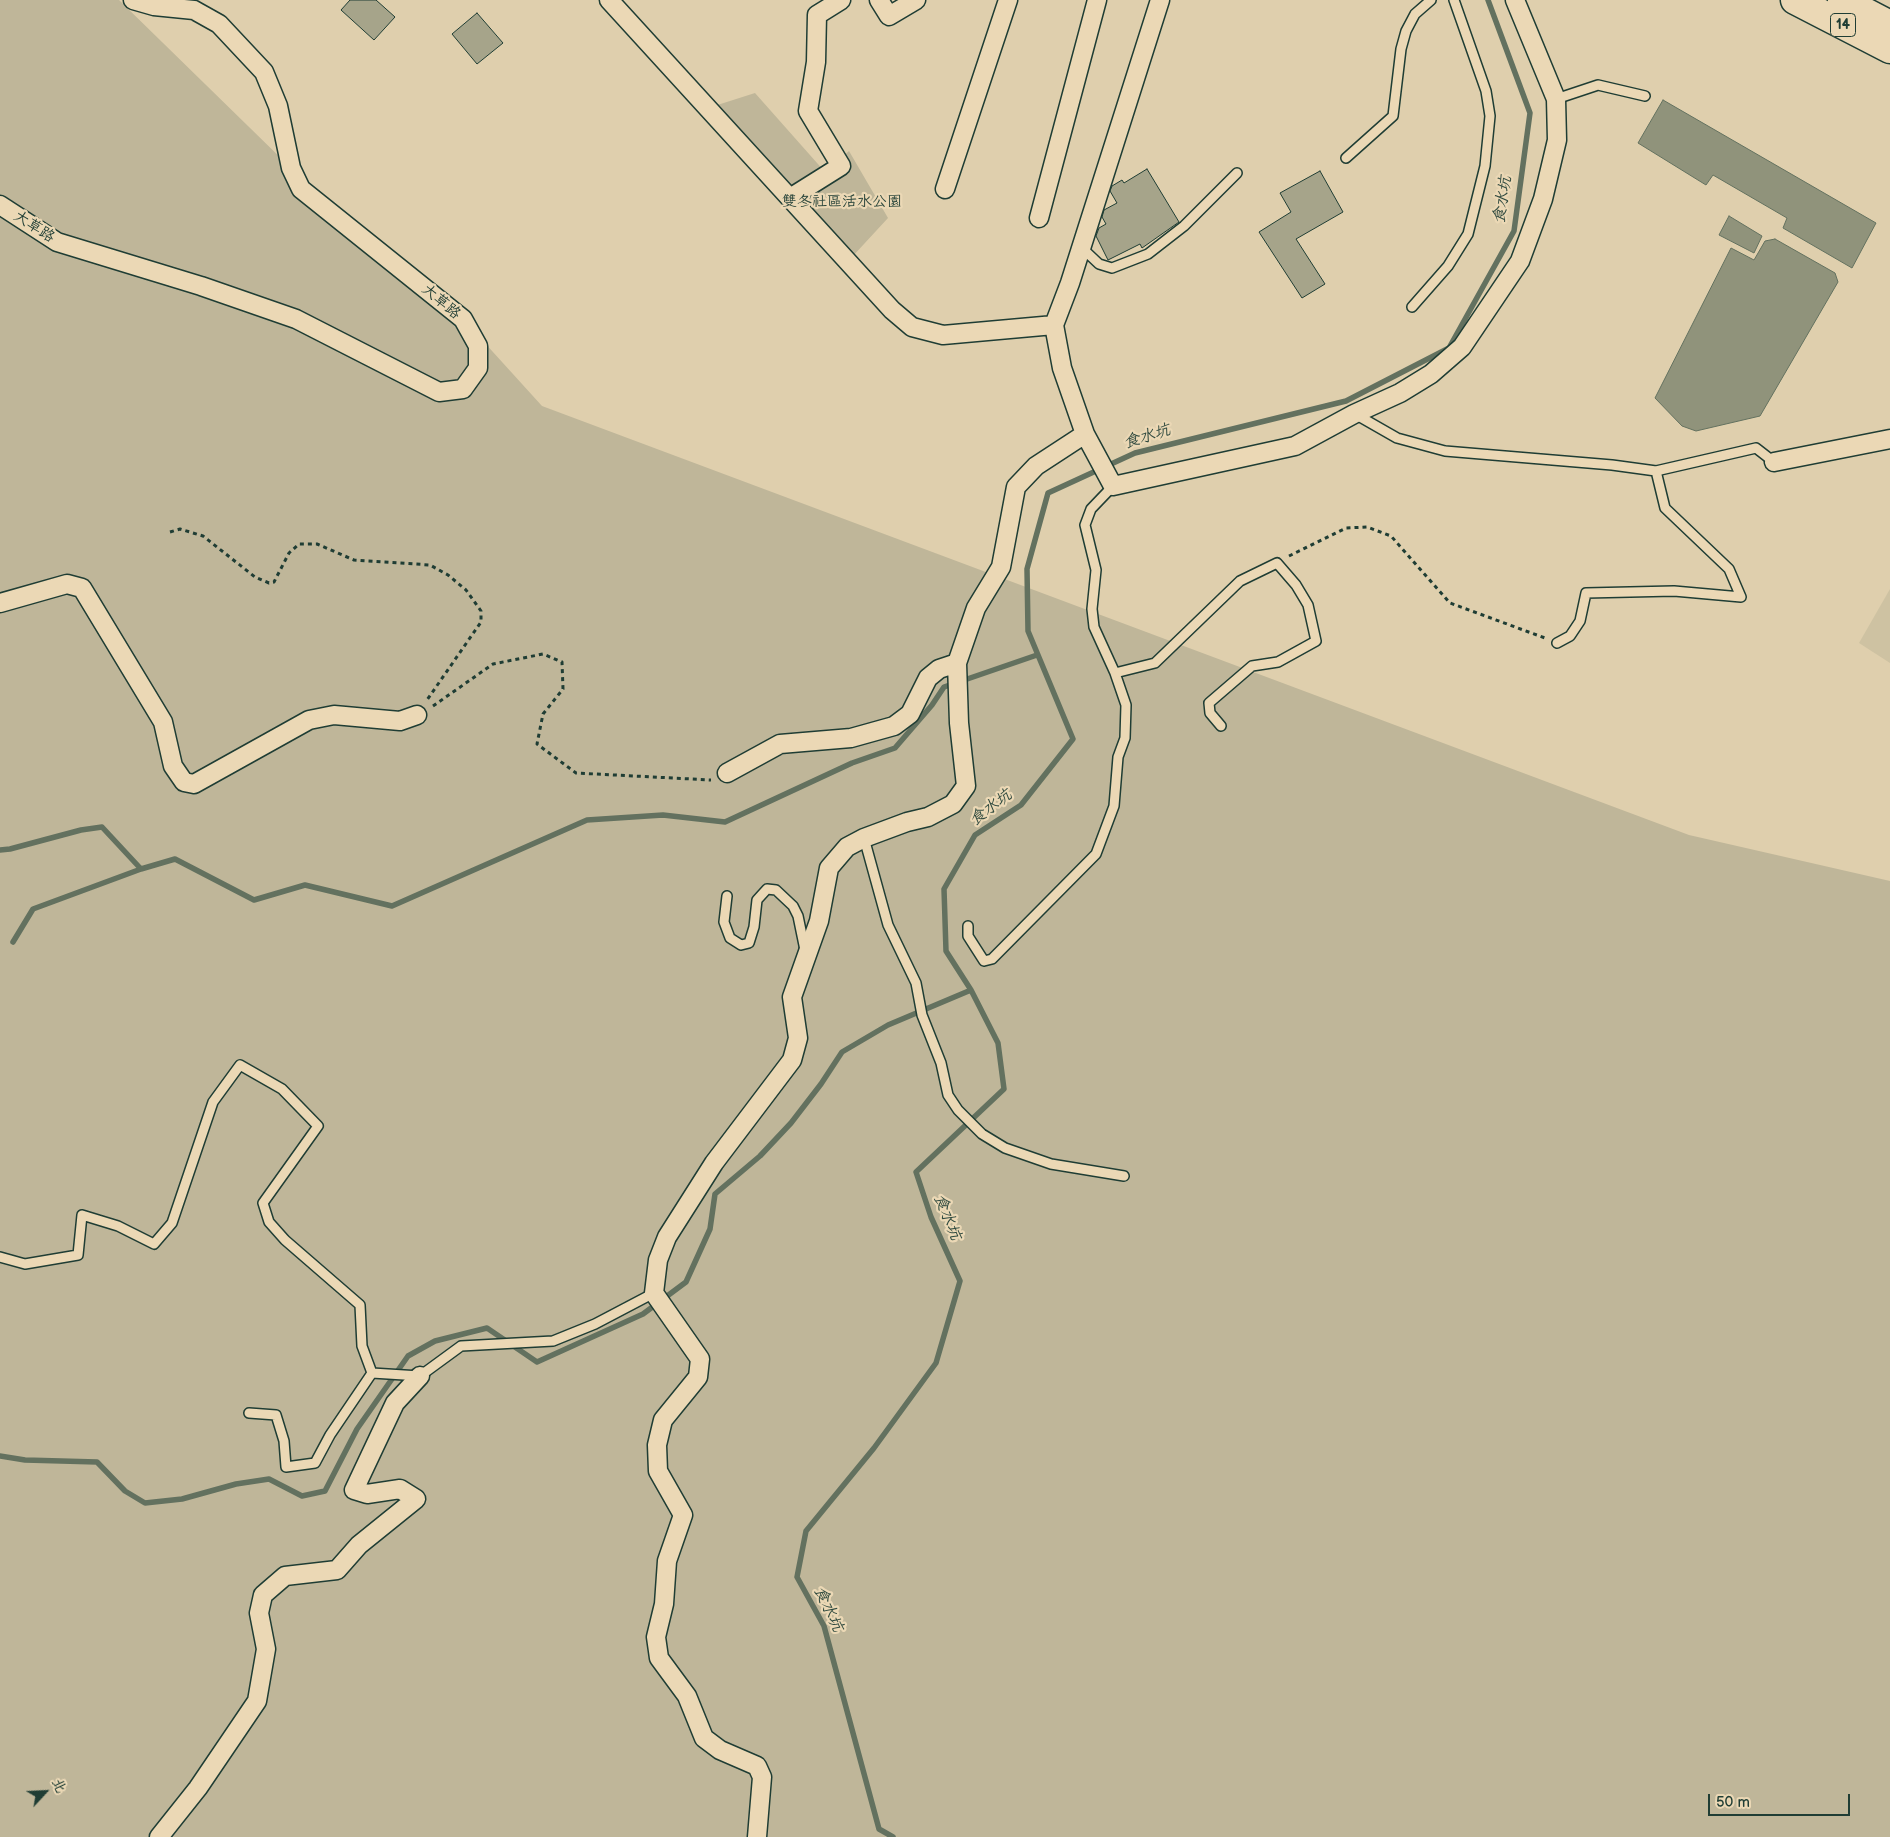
<!DOCTYPE html>
<html>
<head>
<meta charset="utf-8">
<style>
	body { margin:0 }
	#map { position:relative; width:1890px; height:1837px; overflow:hidden; background:#dfcfad; font-family:"Balsamiq Sans","LXGW WenKai TC",sans-serif }
	canvas { display:block }
	.north { position:absolute; left:20px; top:1767px; width:50px; height:50px; -webkit-text-stroke:4px #ebd8b5; paint-order:stroke; rotate:65deg; font-size:14px; font-weight:700; line-height:20px; text-align:center; color:#1f3d34 }
	.north::after { content:''; display:block; margin:auto; width:18px; height:22px; background:#1f3d34; clip-path:polygon(50% 0,100% 100%,50% 72%,0 100%) }
	.scale { position:absolute; left:1708px; top:1794px; width:142px; height:22px; box-sizing:border-box; border:2px solid #1f3d34; border-top:0; padding-left:6px; font-size:15px; line-height:18px; white-space:nowrap; color:#1f3d34; -webkit-text-stroke:4px #ebd8b5; paint-order:stroke }
</style>
</head>
<body>
<div id="map">
<canvas width="1890" height="1837"></canvas>
<div class="north">北</div>
<div class="scale">50 m</div>
</div>
<script>
const g = document.querySelector('canvas').getContext('2d');
g.lineJoin = 'round';
function paint(path, color) {
  g.fillStyle = color;
  g.fill(path, 'evenodd');
}
function poly(rows) {
  const path = new Path2D();
  for (const r of rows) {
    path.moveTo(r[0], r[1]);
    for (let i = 2; i < r.length; i += 2) path.lineTo(r[i], r[i + 1]);
  }
  return path;
}
function stroke(path, color, width, dash) {
  g.strokeStyle = color;
  g.lineWidth = width;
  g.lineCap = dash ? 'butt' : 'round';
  g.setLineDash(dash || []);
  g.stroke(path);
}
function drawText(font, color, halo, rows, align = 'center') {
  g.font = font + ' "Balsamiq Sans","LXGW WenKai TC",sans-serif';
  g.lineWidth = 4.5;
  g.setLineDash([]);
  g.textBaseline = 'middle';
  g.strokeStyle = halo;
  g.fillStyle = color;
  for (const [text, x, y, turn = 0] of rows) {
    g.save();
    g.translate(x, y);
    g.rotate((+turn || 0) * Math.PI / 180);
    g.textAlign = isNaN(turn) ? turn : align;
    if (halo) g.strokeText(text, 0, 0);
    g.fillText(text, 0, 0);
    g.restore();
  }
}
paint(poly([
	[1890,589,1890,663,1859,643]
]), '#cec2a2');
paint(poly([
	[0,0,119,0,291,168,463,319,542,406,1689,835,1890,881,1890,1837,0,1837],
	[755,93,825,172,849,151,888,218,852,257,708,108]
]), '#bfb699');
const water = poly([
	[1663,100,1876,223,1852,268,1783,228,1787,218,1713,175,1706,185,1638,143,1663,100],
	[1729,216,1762,236,1754,253,1719,235,1729,216],
	[1775,239,1835,273,1838,282,1760,416,1696,431,1682,426,1655,398,1731,248,1754,260,1765,241,1775,239]
]);
paint(water, '#90937b');
stroke(water, '#63715f', 1);
stroke(poly([
	[0,850,10,849,81,830,102,827,141,869,175,859,254,900,305,885,392,906,587,820,663,815,725,822,852,763,895,748,932,705,944,687,1037,655],
	[13,942,33,909,141,869],
	[0,1456,25,1460,97,1462,125,1491,145,1503,182,1499,236,1484,269,1479,302,1496,325,1491,357,1429,408,1356,435,1341,487,1328,537,1362,643,1314,686,1282,710,1229,715,1194,760,1156,791,1123,821,1084,842,1052,888,1025,971,990],
	[893,1837,879,1829,824,1626,797,1577,806,1531,874,1448,936,1363,960,1281,931,1217,916,1172,1004,1089,998,1043,971,990,946,951,944,889,975,835,1021,805,1073,739,1028,631,1027,569,1048,493,1135,453,1346,401,1449,348,1514,231,1530,113,1488,0]
]), '#63715f', 5.5);
const building = poly([
	[350,0,376,0,395,17,374,40,341,10,350,0],
	[477,13,503,43,477,64,452,34,477,13],
	[1147,169,1179,222,1142,248,1140,244,1108,260,1096,236,1099,228,1106,224,1102,217,1104,210,1117,203,1110,191,1112,186,1122,180,1124,183,1147,169],
	[1320,171,1343,212,1296,239,1325,284,1302,298,1259,232,1291,212,1280,193,1320,171]
]);
paint(building, '#a6a48a');
stroke(building, '#1f3d34', 1);
const service = poly([
	[1556,99,1598,85,1645,96],
	[1346,158,1393,116,1401,49,1406,31,1415,14,1431,0],
	[1081,247,1099,264,1112,268,1148,254,1184,226,1237,173],
	[1412,307,1448,266,1468,234,1485,166,1490,116,1486,91,1454,0],
	[1355,414,1397,438,1445,451,1612,465,1656,471,1756,448,1774,462],
	[1557,643,1570,636,1580,621,1586,593,1674,591,1741,597,1729,569,1665,508,1656,471],
	[1115,673,1155,663,1240,581,1277,563,1296,585,1308,605,1316,641,1278,662,1252,666,1209,703,1210,713,1221,726],
	[864,838,888,925,916,983,922,1015,941,1063,948,1095,958,1110,982,1134,1005,1148,1051,1164,1124,1176],
	[727,896,724,922,730,938,741,945,749,943,754,927,757,900,767,889,776,890,793,906,798,916,805,950],
	[968,926,968,936,984,961,992,959,1096,854,1114,806,1118,757,1125,738,1126,705,1115,673,1094,627,1092,609,1096,570,1085,525,1091,509,1113,486],
	[0,1257,25,1264,78,1255,82,1215,118,1226,154,1244,172,1223,213,1102,240,1065,282,1089,318,1126,263,1203,269,1222,285,1240,360,1305,362,1346,372,1373,420,1376,461,1346,553,1341,595,1324,654,1293],
	[249,1413,276,1415,284,1441,286,1467,315,1463,330,1435,372,1373]
]);
const minor = poly([
	[609,0,892,310,912,327,943,335,1054,325],
	[879,0,889,16,916,0],
	[1160,0,1070,283,1054,325,1062,368,1085,434,1113,486,1295,446,1354,414,1400,393,1431,374,1462,347,1520,261,1543,199,1557,140,1556,99,1515,0],
	[945,189,1008,0],
	[790,198,841,166,808,111,816,62,817,15,841,0],
	[0,205,57,242,201,286,296,319,439,392,463,389,478,368,478,346,463,319,301,189,291,168,278,106,264,72,219,24,194,10,154,6,133,0],
	[1039,218,1097,0],
	[1774,462,1890,439],
	[0,603,67,584,82,588,163,722,173,766,184,782,194,784,309,720,334,715,400,721,417,715],
	[727,773,780,744,851,738,894,726,910,714,928,678,939,669,957,663,976,608,1001,567,1016,487,1036,466,1085,434],
	[159,1837,198,1788,257,1701,266,1649,259,1613,263,1595,285,1576,337,1570,359,1545,416,1499,400,1489,367,1494,354,1490,395,1403,420,1376],
	[757,1837,762,1777,757,1766,720,1750,704,1738,687,1696,659,1658,656,1637,664,1604,667,1561,683,1515,658,1471,657,1445,663,1420,698,1377,700,1359,654,1293,658,1260,667,1237,714,1163,792,1060,798,1038,792,997,819,921,829,868,847,847,864,838,907,822,928,817,953,804,966,786,959,723,957,663]
]);
const primary = poly([
	[1795,0,1890,49],
	[1842,0,1890,25]
]);
stroke(service, '#1f3d34', 12);
stroke(minor, '#1f3d34', 21);
stroke(primary, '#1f3d34', 31);
stroke(poly([
	[170,532,180,529,203,536,255,577,269,583,274,582,289,553,299,544,317,544,354,560,430,565,448,575,466,590,481,611,481,622,427,700],
	[1289,556,1346,528,1367,527,1391,536,1450,603,1545,638],
	[433,706,493,664,543,654,562,662,563,689,543,714,537,744,576,773,711,780]
]), '#1f3d34', 3, [4, 4]);
stroke(service, '#ebd8b5', 9);
stroke(minor, '#ebd8b5', 18);
stroke(primary, '#ebd8b5', 28);
for (const [x, y, w] of [
	[1843,25,25]
]) {
  const box = new Path2D();
  box.roundRect(x - w / 2, y - 11.5, w, 23, 4);
  g.fillStyle = '#ebd8b5';
  g.fill(box);
  stroke(box, '#1f3d34', 1);
}
drawText('bold 14px', '#1f3d34', null, [
	["14",1843,25]
]);
drawText('15px', '#2f493e', '#ebd8b5', [
	["雙冬社區活水公園",842,202]
]);
drawText('15px', '#1f3d34', '#ebd8b5', [
	["大草路",34,227,33],
	["大草路",441,302,40]
]);
drawText('italic 16px', '#304a3f', '#ebd8b5', [
	["食水坑",1503,200,-81],
	["食水坑",1147,437,-17],
	["食水坑",991,808,-37],
	["食水坑",947,1217,68],
	["食水坑",828,1609,65]
]);
</script>
</body>
</html>
